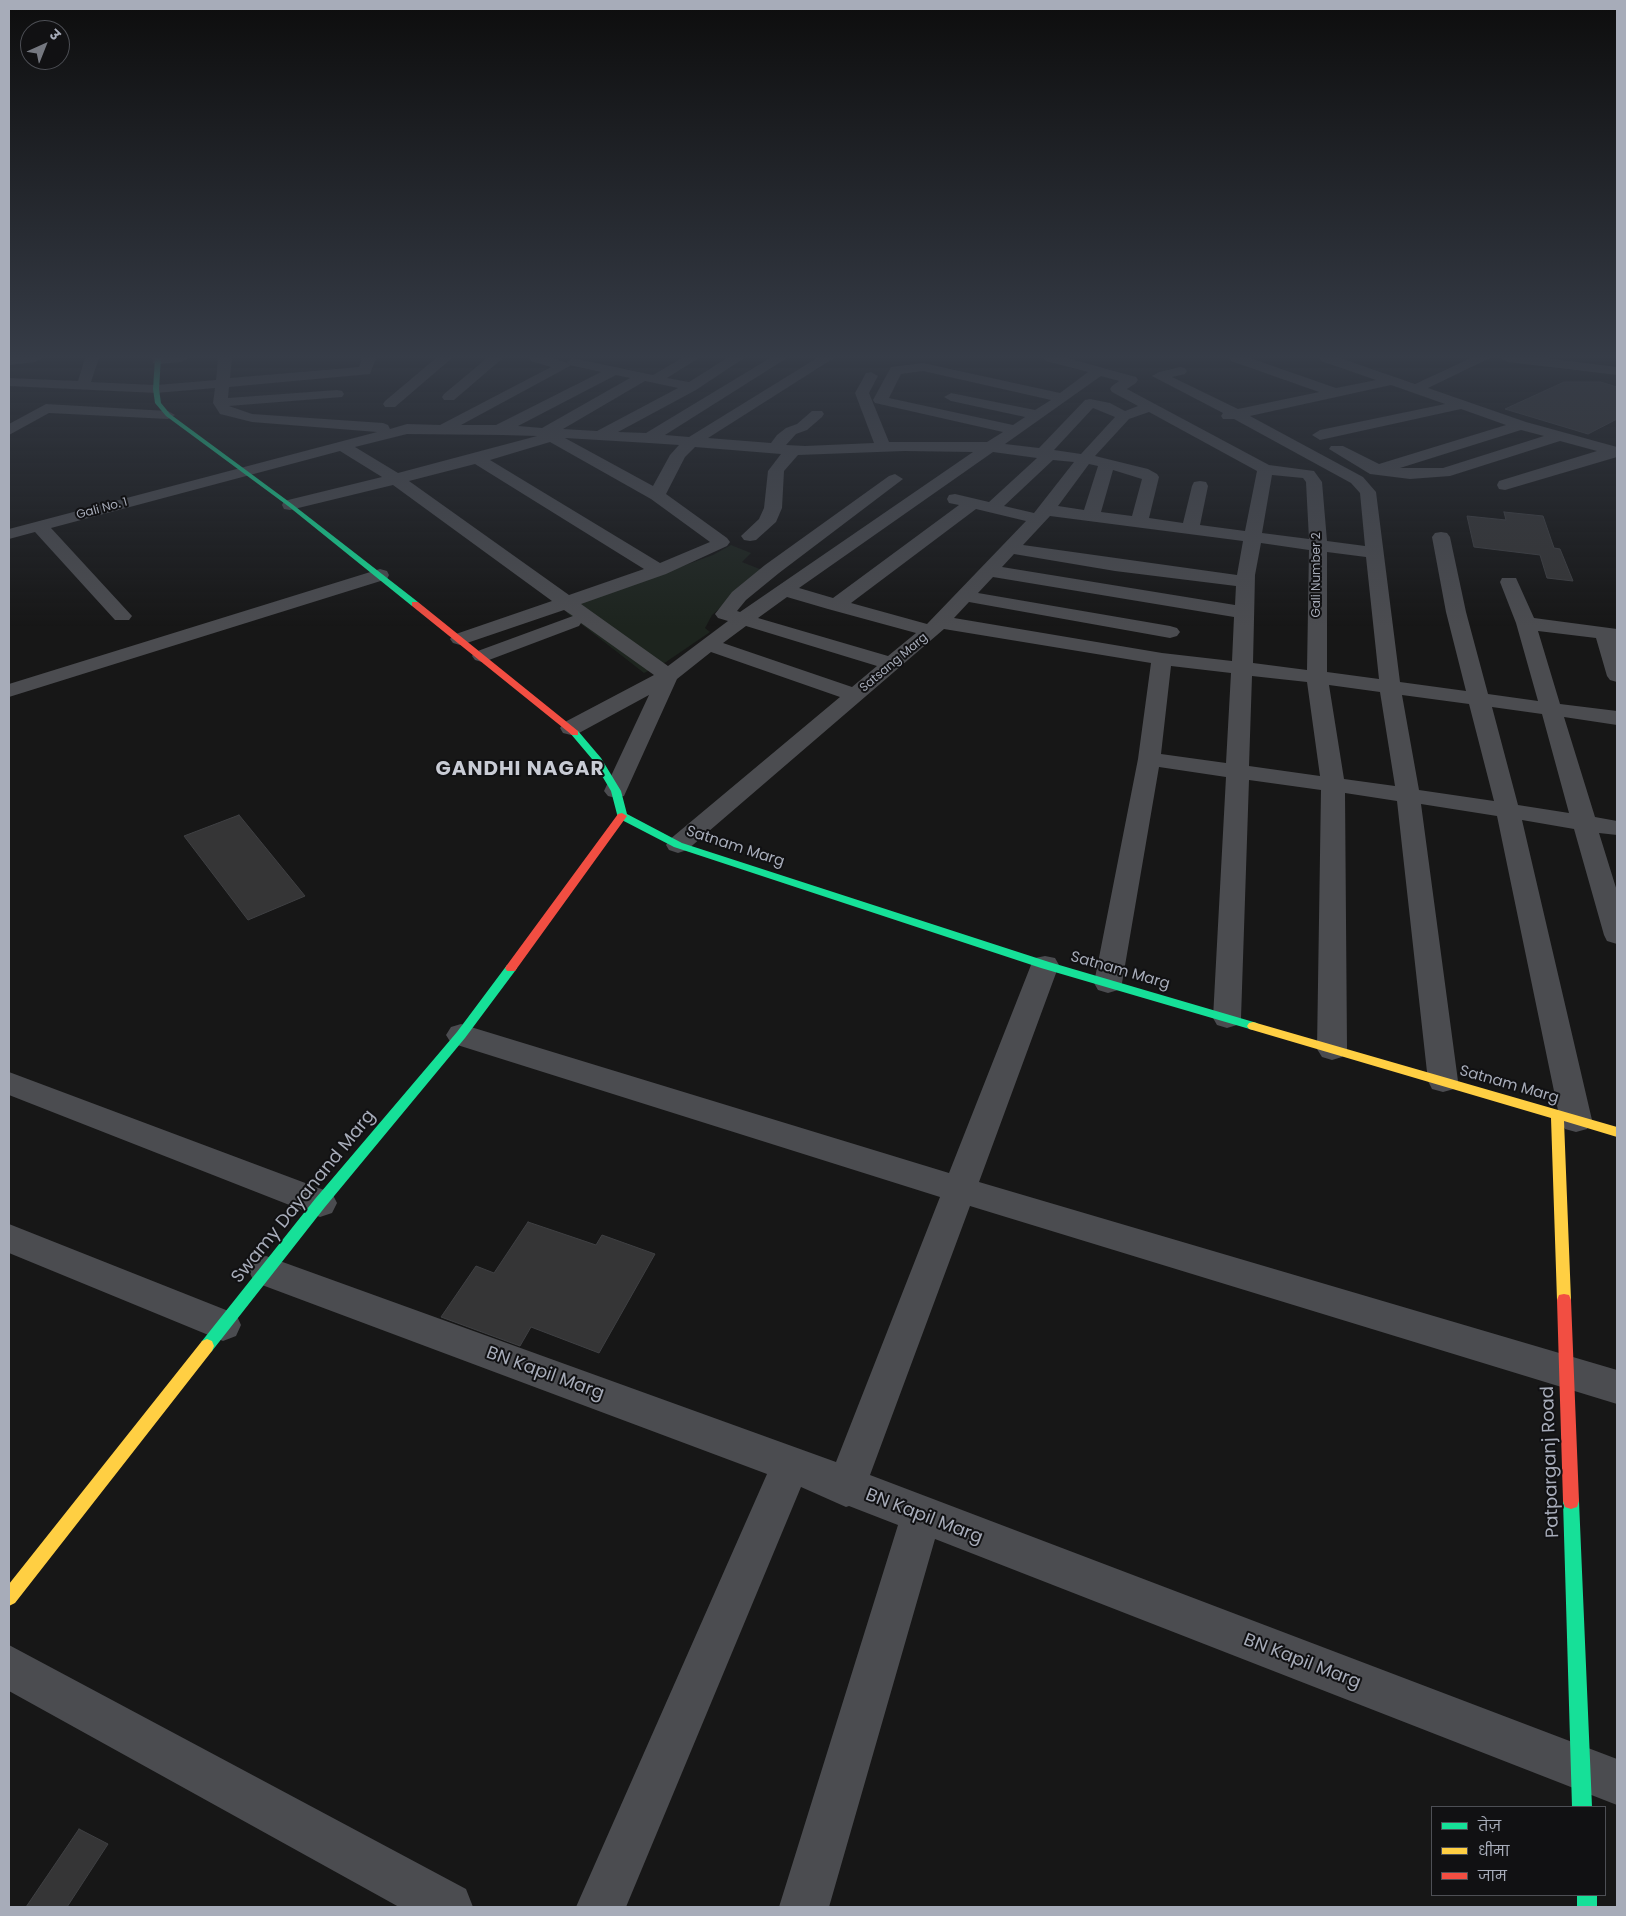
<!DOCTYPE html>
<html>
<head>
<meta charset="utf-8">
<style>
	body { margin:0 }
	#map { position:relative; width:1626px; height:1916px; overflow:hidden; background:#171717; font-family:Poppins,"Noto Sans Devanagari",sans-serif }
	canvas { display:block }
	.frame { position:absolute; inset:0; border:10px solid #a7acb9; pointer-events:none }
	.legend { position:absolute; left:1431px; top:1806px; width:175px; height:90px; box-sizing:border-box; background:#111113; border:1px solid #4d4f55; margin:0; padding:6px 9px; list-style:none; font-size:15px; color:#a7acb9 }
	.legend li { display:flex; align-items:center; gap:10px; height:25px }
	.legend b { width:25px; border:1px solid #4d4f55 }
	.north { position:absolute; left:20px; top:20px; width:50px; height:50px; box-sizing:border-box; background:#111113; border:1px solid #4d4f55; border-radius:50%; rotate:44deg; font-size:14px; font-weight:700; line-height:20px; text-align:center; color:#a7acb9 }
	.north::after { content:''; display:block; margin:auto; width:18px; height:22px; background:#757880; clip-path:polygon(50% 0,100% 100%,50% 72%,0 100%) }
</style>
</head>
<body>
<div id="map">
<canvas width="1626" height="1916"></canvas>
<div class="frame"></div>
<ul class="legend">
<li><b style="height:6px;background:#16e098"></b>तेज़</li>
<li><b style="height:6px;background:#ffcf43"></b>धीमा</li>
<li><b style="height:6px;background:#f24e42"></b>जाम</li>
</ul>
<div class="north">उ</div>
</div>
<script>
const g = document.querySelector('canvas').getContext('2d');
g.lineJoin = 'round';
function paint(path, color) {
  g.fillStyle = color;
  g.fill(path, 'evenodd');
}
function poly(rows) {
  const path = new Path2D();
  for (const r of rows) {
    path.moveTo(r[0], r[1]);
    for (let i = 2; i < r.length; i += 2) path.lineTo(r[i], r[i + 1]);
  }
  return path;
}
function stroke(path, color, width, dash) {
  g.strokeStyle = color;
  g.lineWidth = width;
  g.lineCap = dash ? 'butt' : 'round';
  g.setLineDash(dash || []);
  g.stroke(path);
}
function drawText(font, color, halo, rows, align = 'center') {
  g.font = font + ' Poppins,sans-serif';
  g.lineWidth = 4;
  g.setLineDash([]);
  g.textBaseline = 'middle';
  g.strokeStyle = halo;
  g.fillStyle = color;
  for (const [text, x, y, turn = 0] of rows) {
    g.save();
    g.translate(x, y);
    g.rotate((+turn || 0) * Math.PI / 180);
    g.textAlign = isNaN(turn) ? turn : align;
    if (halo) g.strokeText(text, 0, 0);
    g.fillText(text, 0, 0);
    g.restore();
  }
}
paint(poly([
	[731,545,751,553,742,562,762,570,712,615,705,628,710,632,666,662,644,673,567,613,567,608,713,555]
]), '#1d241e');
const building = poly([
	[1564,382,1601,382,1617,387,1617,419,1588,434,1505,409,1564,382],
	[1504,512,1543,516,1554,548,1560,549,1573,581,1547,578,1540,555,1474,547,1467,516,1506,520,1504,512],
	[239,815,305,896,248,920,184,836,239,815],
	[528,1222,596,1245,602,1235,655,1254,599,1353,531,1327,520,1346,441,1317,476,1266,494,1273,528,1222],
	[79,1829,108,1844,67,1907,26,1907,79,1829]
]);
paint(building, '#353536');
stroke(building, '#3f4043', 1);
paint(poly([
	[9,358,42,358,35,362,9,365,9,358],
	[85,358,99,358,91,382,156,385,216,380,218,358,232,358,230,378,359,367,362,358,376,358,370,374,229,387,228,398,337,390,342,391,344,394,342,397,229,406,252,414,383,423,388,425,390,429,407,424,440,425,551,367,531,361,529,358,552,358,568,363,570,366,461,425,496,425,601,372,569,365,567,362,572,358,653,375,682,358,699,358,667,378,689,382,727,358,744,358,696,390,618,432,646,433,770,358,787,358,665,435,689,437,817,358,834,358,708,438,771,443,777,435,786,428,797,424,812,411,822,411,824,414,822,417,807,430,796,434,786,445,805,446,874,443,855,393,866,373,871,372,878,376,869,393,889,442,987,442,1003,432,875,403,873,400,891,367,923,363,1060,393,1088,372,1046,361,1044,358,1067,358,1136,377,1138,380,1136,383,1127,389,1269,465,1314,471,1322,482,1327,541,1365,546,1360,493,1351,483,1234,419,1223,419,1221,416,1223,413,1152,376,1159,372,1180,367,1185,368,1187,371,1185,374,1172,377,1238,409,1319,392,1231,361,1229,358,1250,358,1336,388,1376,380,1321,361,1319,358,1340,358,1415,384,1471,358,1490,358,1428,388,1526,422,1617,447,1617,457,1505,490,1499,489,1497,485,1499,481,1597,451,1560,441,1450,476,1410,479,1370,474,1329,449,1331,446,1343,446,1379,464,1506,425,1461,409,1320,440,1312,435,1320,430,1445,404,1391,385,1250,416,1363,477,1376,492,1400,682,1466,691,1446,612,1432,537,1435,533,1441,532,1447,533,1450,537,1466,612,1488,694,1538,701,1516,623,1500,582,1502,578,1516,578,1534,618,1617,629,1617,682,1610,680,1607,676,1596,638,1538,631,1560,704,1617,711,1617,725,1564,717,1595,817,1617,821,1617,835,1599,833,1617,891,1617,944,1607,941,1604,935,1574,829,1522,820,1592,1120,1587,1129,1576,1132,1565,1129,1560,1120,1497,816,1421,804,1458,1081,1454,1089,1443,1092,1432,1089,1428,1081,1397,801,1345,793,1347,1049,1342,1057,1332,1060,1322,1057,1317,1049,1321,790,1249,780,1241,1018,1237,1025,1227,1028,1217,1025,1213,1018,1226,777,1159,767,1122,983,1118,990,1108,993,1098,990,1094,983,1138,759,1151,663,944,629,687,850,678,853,669,850,666,845,669,840,840,697,711,652,677,679,624,796,616,798,608,796,604,791,649,695,579,733,571,735,563,733,560,728,563,723,654,675,581,623,579,626,489,660,482,662,475,660,472,656,475,652,573,616,564,610,467,643,460,645,453,643,450,639,453,635,552,601,393,485,290,510,284,509,282,505,284,501,382,477,340,451,51,528,132,616,129,620,115,620,35,532,9,539,9,529,377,432,252,422,220,414,213,403,215,388,156,393,9,386,9,378,78,381,85,358],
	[923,371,1051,400,1035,410,951,393,944,397,951,401,1025,417,1013,425,889,398,901,374,923,371],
	[616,375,630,378,542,428,518,426,616,375],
	[1101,376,1119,381,1112,386,1110,389,1112,392,1138,406,1125,411,1110,403,1090,399,1085,400,1039,448,1005,444,1101,376],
	[645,381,678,388,597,431,563,429,645,381],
	[1093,408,1115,417,1081,454,1054,450,1093,408],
	[1149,412,1257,471,1245,531,1200,525,1208,486,1206,482,1200,481,1194,482,1192,486,1183,523,1149,518,1159,477,1157,474,1148,469,1095,456,1129,419,1149,412],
	[1521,430,1544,436,1443,468,1400,468,1521,430],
	[407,434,503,435,537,436,398,473,355,447,407,434],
	[565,438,649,443,679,445,670,455,653,486,565,438],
	[550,442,651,499,710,542,660,563,490,460,550,442],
	[695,447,781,454,768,471,764,508,759,519,741,536,744,540,750,541,756,540,776,522,782,508,784,471,798,455,904,451,973,452,740,612,737,611,746,600,779,573,903,479,895,474,889,476,765,565,732,592,715,614,718,618,728,621,668,666,581,604,666,574,727,546,730,542,727,538,666,494,685,457,695,447],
	[993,452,1037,458,989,502,955,494,949,495,947,499,949,503,959,505,833,598,799,588,993,452],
	[1053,460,1074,462,1034,513,1004,506,1053,460],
	[475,464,644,569,569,595,409,481,475,464],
	[1089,464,1098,466,1084,510,1058,506,1089,464],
	[1113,470,1142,479,1132,516,1101,512,1113,470],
	[1272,475,1303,478,1306,482,1309,539,1262,533,1272,475],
	[976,509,1026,521,927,624,851,603,976,509],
	[1050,516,1243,541,1237,575,1023,545,1050,516],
	[1261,543,1309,550,1307,670,1253,663,1255,575,1261,543],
	[1327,552,1366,557,1379,679,1327,672,1327,552],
	[1014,554,1115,571,1236,586,1235,605,1002,567,1014,554],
	[993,577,1234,617,1232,661,1162,653,954,618,969,602,1170,638,1177,636,1180,632,1177,628,1170,626,978,593,993,577],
	[787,597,828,609,916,633,888,656,758,618,787,597],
	[746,626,877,666,852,687,723,643,746,626],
	[1171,666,1231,673,1226,763,1161,754,1171,666],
	[1252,676,1307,682,1320,776,1249,766,1252,676],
	[1329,685,1380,692,1395,786,1344,779,1329,685],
	[1402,695,1469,704,1494,801,1419,790,1402,695],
	[1492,707,1542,714,1569,813,1518,805,1492,707],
	[152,358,188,358,181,362,158,364,153,363,152,358],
	[436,358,452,358,395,407,385,407,383,404,385,401,436,358],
	[487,358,503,358,454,400,444,400,442,397,444,394,487,358],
	[1501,358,1545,358,1617,367,1617,375,1508,362,1501,358],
	[46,404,168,411,175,415,168,419,49,413,9,435,9,424,46,404],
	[380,569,387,571,389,575,387,579,9,697,9,684,380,569],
	[1045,956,1055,958,1059,965,979,1182,1617,1370,1617,1404,970,1206,870,1475,1617,1759,1617,1805,935,1539,829,1907,779,1907,898,1525,849,1506,846,1507,801,1487,626,1907,576,1907,767,1474,254,1282,249,1271,254,1260,266,1256,836,1462,940,1197,451,1043,446,1035,451,1027,461,1024,949,1173,1031,965,1035,958,1045,956],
	[9,1072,332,1193,337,1203,332,1213,320,1217,9,1095,9,1072],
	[9,1224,236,1314,241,1325,236,1336,223,1341,9,1253,9,1224],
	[9,1645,466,1889,473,1907,399,1907,9,1691,9,1645]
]), '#4b4c50');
paint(poly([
	[155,358,161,358,159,389,161,403,170,414,292,504,418,602,418,606,412,606,288,506,166,416,155,403,153,389,155,358],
	[575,730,578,731,601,758,621,791,627,814,682,843,1049,962,1257,1023,1259,1026,1257,1029,1253,1030,1041,968,674,847,618,818,611,791,592,759,570,733,575,730],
	[511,964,515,965,517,968,515,971,465,1038,325,1207,212,1351,207,1353,202,1351,200,1346,202,1341,315,1199,457,1032,507,965,511,964],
	[1571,1493,1577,1495,1579,1501,1592,1807,1572,1807,1563,1501,1565,1495,1571,1493],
	[1577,1895,1597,1895,1597,1907,1577,1907,1577,1895]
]), '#16e098');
paint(poly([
	[1253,1022,1617,1127,1617,1137,1564,1121,1571,1300,1569,1305,1564,1306,1559,1305,1557,1300,1551,1118,1249,1029,1247,1026,1249,1023,1253,1022],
	[207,1339,212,1341,214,1346,212,1351,15,1603,9,1606,9,1584,202,1341,207,1339]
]), '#ffcf43');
paint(poly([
	[412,602,418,602,578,731,578,735,572,735,412,606,412,602],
	[622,813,627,816,515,971,507,971,505,968,507,965,618,814,622,813],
	[1564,1294,1569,1295,1571,1300,1579,1501,1577,1507,1571,1509,1565,1507,1563,1501,1557,1300,1559,1295,1564,1294]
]), '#f24e42');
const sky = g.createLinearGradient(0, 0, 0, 627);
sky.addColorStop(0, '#0d0d0d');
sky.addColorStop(0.57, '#363c47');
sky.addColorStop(1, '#363c4700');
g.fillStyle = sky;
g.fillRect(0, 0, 1626, 627);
drawText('12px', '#a7acb9', '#111113', [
	["Gali No. 1",102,509,-15],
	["Gali Number 2",1317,575,-90],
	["Satsang Marg",894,663,-40]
]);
drawText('15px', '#a7acb9', '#111113', [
	["Satnam Marg",735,847,18],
	["Satnam Marg",1120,971,16],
	["Satnam Marg",1509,1085,16]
]);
drawText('18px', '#a7acb9', '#111113', [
	["Swamy Dayanand Marg",304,1197,-51],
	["BN Kapil Marg",545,1374,20],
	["Patparganj Road",1551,1462,-92],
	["BN Kapil Marg",924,1517,21],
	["BN Kapil Marg",1302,1662,21]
]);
g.letterSpacing = '1px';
drawText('bold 20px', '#c9ccd5', '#111113', [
	["GANDHI NAGAR",520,770]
]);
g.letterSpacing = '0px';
</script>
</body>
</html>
